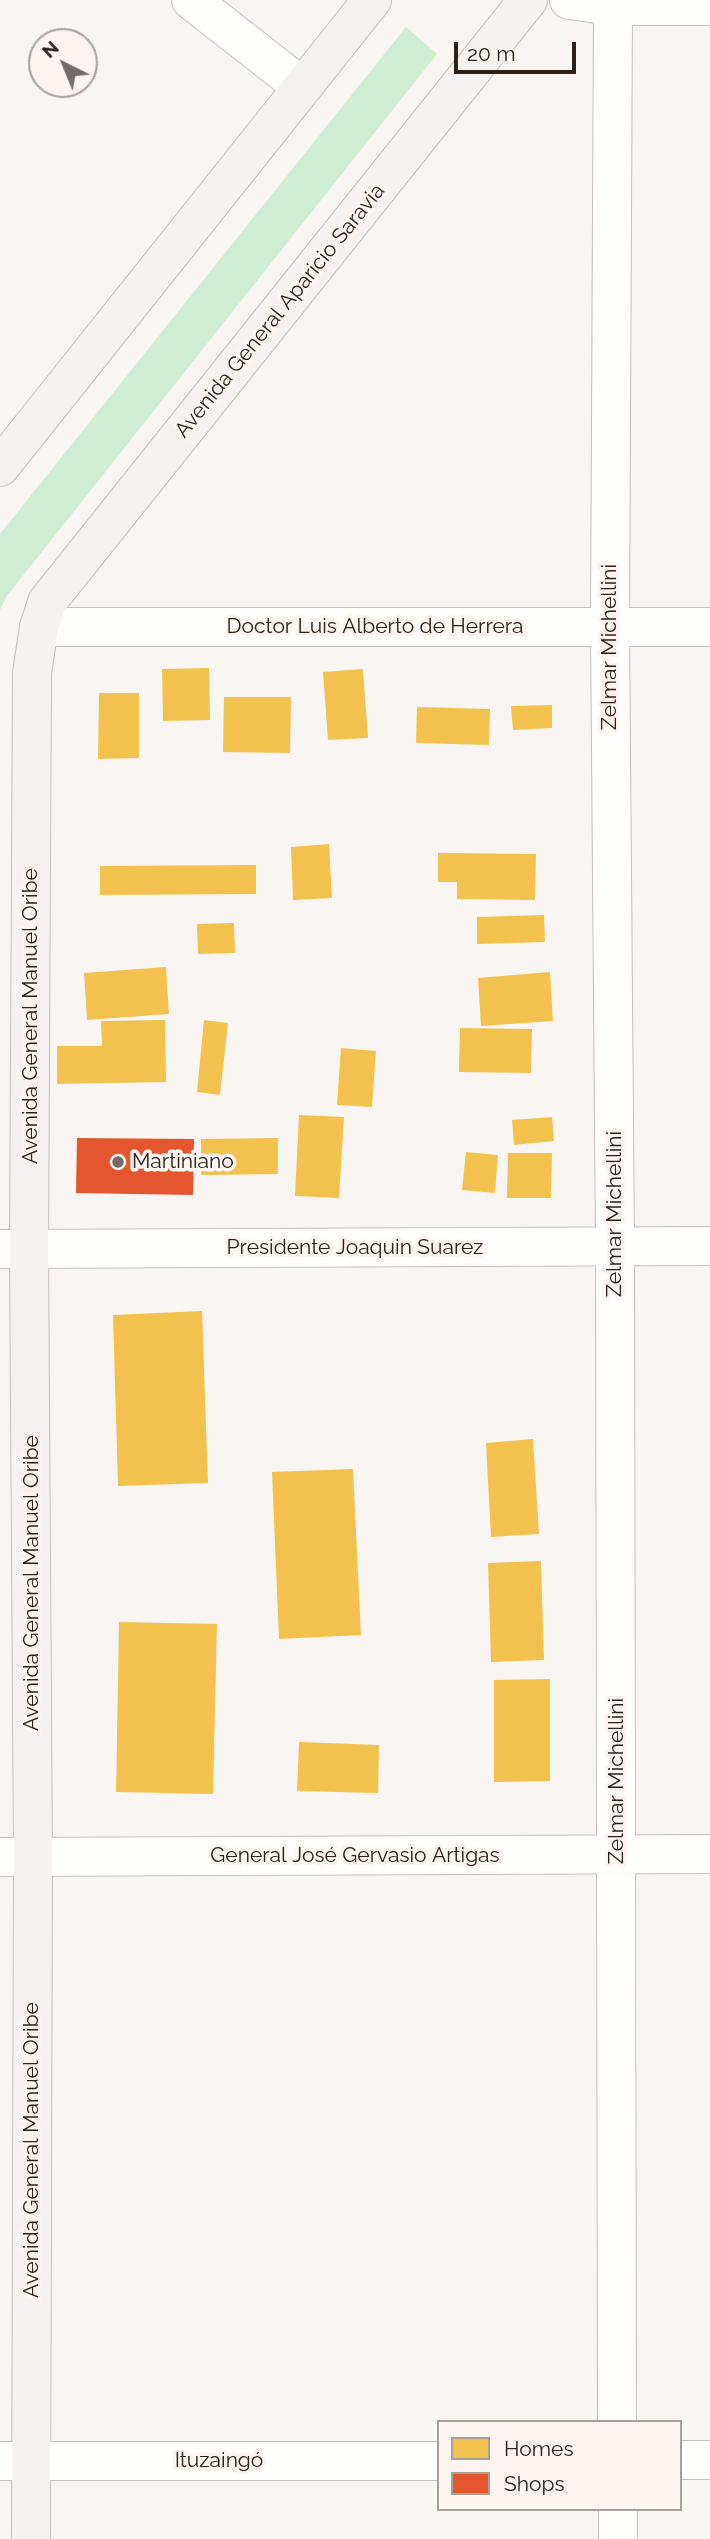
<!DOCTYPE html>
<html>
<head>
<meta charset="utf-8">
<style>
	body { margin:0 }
	#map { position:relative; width:710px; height:2539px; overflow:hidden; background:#f8f5f3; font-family:Raleway,sans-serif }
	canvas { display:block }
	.legend { position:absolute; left:437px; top:2420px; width:245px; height:91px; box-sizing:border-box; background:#fbf4f0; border:2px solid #a89f9a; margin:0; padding:9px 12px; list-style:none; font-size:21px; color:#2c2018 }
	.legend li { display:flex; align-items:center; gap:14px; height:35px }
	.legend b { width:35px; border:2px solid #a89f9a }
	.north { position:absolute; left:28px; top:28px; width:70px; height:70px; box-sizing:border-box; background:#fbf4f0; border:2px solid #a89f9a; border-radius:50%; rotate:317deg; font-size:19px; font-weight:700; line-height:28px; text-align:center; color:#2c2018 }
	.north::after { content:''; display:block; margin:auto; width:24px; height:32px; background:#736b65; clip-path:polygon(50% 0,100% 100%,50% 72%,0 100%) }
	.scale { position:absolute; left:454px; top:42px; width:122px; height:32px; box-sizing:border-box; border:4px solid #2c2018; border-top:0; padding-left:9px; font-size:21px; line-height:24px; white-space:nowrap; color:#2c2018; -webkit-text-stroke:5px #fbf4f0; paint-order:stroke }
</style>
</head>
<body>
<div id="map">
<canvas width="710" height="2539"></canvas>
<ul class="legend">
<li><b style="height:19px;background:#f2c14e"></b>Homes</li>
<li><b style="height:19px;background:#e4572e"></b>Shops</li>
</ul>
<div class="north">N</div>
<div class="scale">20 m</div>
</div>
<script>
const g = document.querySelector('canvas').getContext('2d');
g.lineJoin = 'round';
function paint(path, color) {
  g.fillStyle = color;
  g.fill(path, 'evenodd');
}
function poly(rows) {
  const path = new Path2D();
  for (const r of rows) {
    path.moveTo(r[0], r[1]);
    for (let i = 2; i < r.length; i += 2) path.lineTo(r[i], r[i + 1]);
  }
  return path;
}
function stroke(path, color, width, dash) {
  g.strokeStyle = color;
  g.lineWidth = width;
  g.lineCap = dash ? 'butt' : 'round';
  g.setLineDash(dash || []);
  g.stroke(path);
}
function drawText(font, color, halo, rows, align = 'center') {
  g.font = font + ' Raleway,sans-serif';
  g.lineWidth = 7;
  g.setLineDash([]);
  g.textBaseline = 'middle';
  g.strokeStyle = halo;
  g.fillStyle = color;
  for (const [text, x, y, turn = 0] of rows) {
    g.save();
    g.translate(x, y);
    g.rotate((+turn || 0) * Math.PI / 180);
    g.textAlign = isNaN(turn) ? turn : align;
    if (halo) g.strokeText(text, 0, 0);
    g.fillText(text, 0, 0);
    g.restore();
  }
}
paint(poly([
	[406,27,437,54,6,597,0,610,0,534]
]), '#cfedd1');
paint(poly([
	[209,668,210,720,163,721,162,669],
	[363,669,368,738,328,740,323,672],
	[99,693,139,693,139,758,98,759],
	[224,697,291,697,290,753,223,752],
	[552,705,552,728,513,730,511,706],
	[417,707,490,709,489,745,416,743],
	[329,844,332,898,293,900,291,847],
	[438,853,536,854,535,900,457,899,457,882,438,882],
	[256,865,256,894,100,895,100,866],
	[544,915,545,942,477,944,477,917],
	[234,923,235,953,198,954,197,924],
	[166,967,169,1014,87,1020,84,973],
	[550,972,553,1021,481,1026,478,978],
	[165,1020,166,1082,57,1084,57,1046,102,1046,101,1021],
	[204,1020,228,1023,220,1095,197,1092],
	[460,1028,532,1029,531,1073,459,1072],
	[341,1048,376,1051,372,1107,337,1105],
	[299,1115,344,1117,339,1198,295,1196],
	[552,1117,554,1141,514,1145,512,1120],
	[278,1138,278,1174,201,1175,201,1139],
	[466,1152,498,1155,495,1193,462,1190],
	[508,1153,552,1153,551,1198,507,1198],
	[202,1311,208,1483,118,1486,113,1315],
	[533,1439,539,1534,491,1537,486,1443],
	[353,1469,361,1635,279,1639,272,1472],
	[541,1561,544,1660,491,1662,488,1563],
	[119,1622,217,1624,213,1794,116,1792],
	[550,1679,550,1781,494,1782,494,1680],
	[299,1742,379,1745,378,1793,297,1791]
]), '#f2c14e');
paint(poly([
	[77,1138,194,1139,193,1195,76,1193]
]), '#e4572e');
const street = poly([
	[191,0,301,86],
	[569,0,613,6,710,6],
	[613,6,610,627,615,1246,617,2422],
	[39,627,710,627],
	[0,1249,710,1246],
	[0,1857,710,1854],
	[680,2460,710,2460],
	[0,2461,439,2461],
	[618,2509,618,2539]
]);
const secondary = poly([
	[0,467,372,0],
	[31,2539,33,1858,29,1250,32,673,39,627,47,602,528,0]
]);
stroke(street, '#c6bfba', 40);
stroke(secondary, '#c6bfba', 40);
stroke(street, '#fefefd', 38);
stroke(secondary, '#f6f2f1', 38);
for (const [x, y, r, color] of [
	[118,1162,7,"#736b65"]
]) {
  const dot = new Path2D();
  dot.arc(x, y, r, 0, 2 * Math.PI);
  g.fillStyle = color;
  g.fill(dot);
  stroke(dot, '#fbf4f0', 2.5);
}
drawText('21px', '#2c2018', '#fbf4f0', [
	["Avenida General Aparicio Saravia",280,311,-51],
	["Doctor Luis Alberto de Herrera",375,627],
	["Zelmar Michellini",610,647,-90],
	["Avenida General Manuel Oribe",31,1016,-90],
	["Zelmar Michellini",615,1214,-90],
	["Presidente Joaquin Suarez",355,1248],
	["Avenida General Manuel Oribe",32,1583,-90],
	["Zelmar Michellini",617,1781,-90],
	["General José Gervasio Artigas",355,1856],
	["Avenida General Manuel Oribe",32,2150,-90],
	["Ituzaingó",219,2461]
]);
drawText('21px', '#2c2018', '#fbf4f0', [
	["Martiniano",132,1162]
], 'left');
</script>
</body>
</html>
